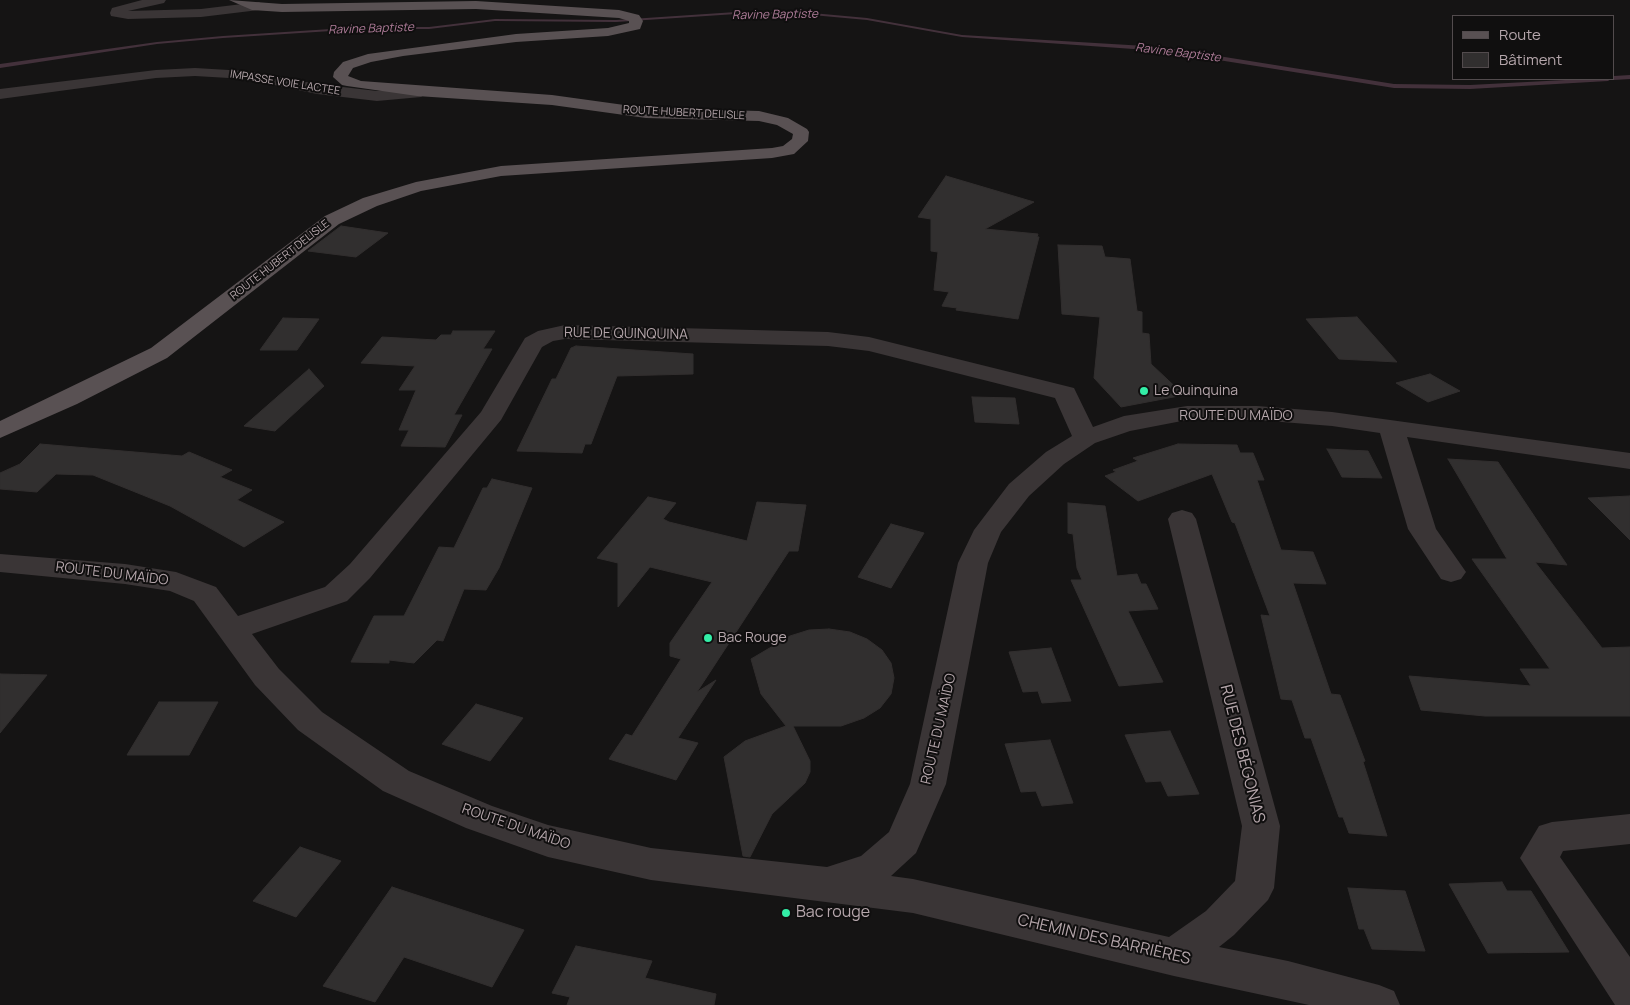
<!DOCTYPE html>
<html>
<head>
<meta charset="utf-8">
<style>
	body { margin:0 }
	#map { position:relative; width:1630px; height:1005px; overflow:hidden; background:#151414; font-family:Manrope,sans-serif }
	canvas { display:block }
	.legend { position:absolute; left:1452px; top:15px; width:162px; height:65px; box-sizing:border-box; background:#100f0f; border:1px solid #524b4d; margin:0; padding:6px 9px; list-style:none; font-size:15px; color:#b5a6ab }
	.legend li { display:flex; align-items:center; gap:10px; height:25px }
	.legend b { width:25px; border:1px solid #524b4d }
</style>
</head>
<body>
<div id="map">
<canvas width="1630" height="1005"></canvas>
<ul class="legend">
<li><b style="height:6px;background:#595153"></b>Route</li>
<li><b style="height:14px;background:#312f2f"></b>Bâtiment</li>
</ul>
</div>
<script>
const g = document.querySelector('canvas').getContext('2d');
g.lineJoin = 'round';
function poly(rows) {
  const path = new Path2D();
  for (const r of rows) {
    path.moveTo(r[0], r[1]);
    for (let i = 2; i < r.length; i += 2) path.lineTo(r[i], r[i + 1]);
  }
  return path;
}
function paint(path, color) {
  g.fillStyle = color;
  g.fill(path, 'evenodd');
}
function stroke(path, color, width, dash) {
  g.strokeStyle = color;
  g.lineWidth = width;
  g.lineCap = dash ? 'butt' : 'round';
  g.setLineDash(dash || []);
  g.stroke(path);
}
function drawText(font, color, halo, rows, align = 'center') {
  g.font = font + ' Manrope,sans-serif';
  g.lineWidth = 4;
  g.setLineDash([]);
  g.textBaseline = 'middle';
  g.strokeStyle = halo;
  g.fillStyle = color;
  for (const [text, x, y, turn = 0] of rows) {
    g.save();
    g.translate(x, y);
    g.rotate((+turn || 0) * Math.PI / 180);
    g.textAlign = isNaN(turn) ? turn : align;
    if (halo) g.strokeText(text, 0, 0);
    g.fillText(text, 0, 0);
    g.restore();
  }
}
paint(poly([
	[736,12,801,12,867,18,962,35,1162,47,1394,84,1470,85,1584,79,1611,79,1608,81,1470,89,1394,88,1162,51,962,37,867,20,801,14,736,14,616,22,495,21,429,29,362,29,223,38,157,44,0,68,0,64,157,42,223,36,362,27,429,27,495,19,616,20,736,12],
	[1630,75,1630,79,1614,80,1612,79,1614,79,1614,76,1630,75]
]), '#43313b');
const building = poly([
	[946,176,1034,202,985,229,1038,234,1037,237,1039,237,1018,319,956,310,957,308,942,306,949,292,934,290,938,252,931,251,931,219,918,217,946,176],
	[341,226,388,233,356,257,308,251,341,226],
	[1058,245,1102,246,1105,257,1130,259,1137,311,1142,312,1142,333,1149,334,1151,364,1184,395,1121,407,1094,378,1100,317,1062,314,1058,245],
	[1357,317,1397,362,1339,359,1306,319,1357,317],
	[283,318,319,319,297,350,260,350,283,318],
	[453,331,495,331,483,349,492,349,454,415,462,415,445,447,401,446,409,430,399,430,416,390,399,390,415,366,361,363,382,337,436,340,441,335,451,335,453,331],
	[576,346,693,354,693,374,617,376,591,444,585,444,582,453,517,451,552,379,556,379,571,348,576,346],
	[309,369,324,386,275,431,244,426,309,369],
	[1430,374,1460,391,1428,402,1396,383,1430,374],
	[972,397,1015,398,1019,424,975,422,972,397],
	[40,444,182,456,189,452,232,470,220,477,252,490,237,500,284,522,244,547,170,506,93,475,56,474,37,492,0,489,0,473,20,464,40,444],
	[1178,444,1237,445,1240,453,1253,453,1264,480,1257,480,1281,550,1313,552,1326,584,1293,583,1331,694,1340,695,1365,761,1363,762,1387,836,1349,833,1343,817,1339,817,1311,738,1305,738,1292,700,1281,699,1261,615,1270,616,1235,523,1232,522,1212,474,1138,501,1105,476,1116,472,1113,470,1138,461,1133,458,1178,444],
	[1327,449,1368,451,1382,478,1342,477,1327,449],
	[1448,459,1498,462,1567,565,1535,562,1602,648,1630,647,1630,716,1485,716,1421,710,1409,676,1531,686,1520,669,1550,669,1472,559,1507,559,1448,459],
	[492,479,532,488,499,568,486,590,464,589,443,641,437,640,414,663,389,660,389,663,351,662,374,616,404,616,439,547,454,548,483,488,487,488,492,479],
	[1630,496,1630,540,1588,498,1630,496],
	[648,497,676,503,663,519,669,522,747,541,757,502,806,505,798,551,789,551,697,692,716,680,678,738,698,743,676,780,609,759,626,734,632,736,681,659,670,656,670,643,712,582,650,567,618,607,618,563,597,558,648,497],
	[1068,503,1105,506,1117,576,1137,574,1141,584,1146,584,1158,609,1128,611,1163,682,1119,686,1071,580,1082,580,1077,568,1073,534,1068,533,1068,503],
	[891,524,924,533,891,588,858,577,891,524],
	[829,629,850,632,867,639,882,650,891,663,894,678,891,694,880,708,864,718,841,726,793,726,810,761,810,772,805,783,772,814,750,857,743,856,724,757,745,741,786,726,761,694,751,659,790,636,809,630,829,629],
	[1051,648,1071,701,1042,703,1038,691,1023,692,1009,652,1051,648],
	[0,674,47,675,0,733,0,674],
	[159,702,218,702,189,755,127,755,159,702],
	[476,704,523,718,490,761,442,744,476,704],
	[1170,731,1199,794,1168,796,1161,781,1146,782,1125,735,1170,731],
	[1050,740,1073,803,1042,806,1036,791,1021,792,1005,744,1050,740],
	[300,847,341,861,296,917,253,901,300,847],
	[1502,882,1507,891,1531,891,1569,952,1488,953,1449,884,1502,882],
	[392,887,524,930,492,987,404,957,375,1002,323,986,392,887],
	[1348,888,1405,891,1425,951,1372,949,1364,929,1359,929,1348,888],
	[576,946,652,961,645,978,716,994,714,1005,567,1005,570,997,552,993,576,946]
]);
paint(building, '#312f2f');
stroke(building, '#312e2e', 1);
paint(poly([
	[142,0,166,0,164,3,128,11,201,9,259,2,265,6,259,10,201,17,128,19,111,16,110,13,112,8,142,0],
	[195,68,246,71,317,84,377,91,421,87,429,92,421,97,377,101,317,94,246,79,195,76,156,78,0,99,0,89,156,70,195,68],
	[565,325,828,332,869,337,1074,388,1093,427,1124,416,1187,406,1257,406,1332,412,1630,453,1630,469,1407,437,1436,529,1466,572,1461,579,1451,582,1441,579,1408,529,1380,433,1332,426,1257,420,1187,420,1130,431,1095,443,1064,464,1029,496,1001,532,988,563,946,784,916,853,891,876,913,879,1169,937,1206,911,1235,881,1242,826,1168,519,1172,513,1182,510,1192,513,1196,519,1280,826,1274,888,1268,900,1234,935,1219,947,1288,961,1379,985,1394,991,1400,1005,1309,1005,1174,976,913,913,651,880,548,857,466,828,383,791,298,730,255,685,194,601,170,591,125,584,0,572,0,554,125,564,176,572,216,587,238,616,325,587,350,564,481,412,525,338,538,331,565,325],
	[565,339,828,346,869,351,1055,398,1072,436,1046,452,1009,484,974,530,958,563,910,784,889,832,861,856,827,867,651,848,548,825,492,806,409,771,322,712,279,669,252,634,347,601,370,578,501,420,542,347,553,341,565,339],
	[1630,814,1630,844,1563,851,1560,857,1630,957,1630,1005,1615,1005,1520,858,1539,826,1552,822,1630,814]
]), '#3a3536');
paint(poly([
	[229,0,282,4,476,1,619,10,639,15,643,21,640,29,608,36,516,42,403,56,371,62,353,68,348,76,361,81,552,95,646,108,759,111,788,118,807,129,809,132,808,141,794,154,772,158,501,176,421,191,377,206,339,224,167,358,77,404,0,438,0,421,151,348,325,216,363,198,416,182,501,166,772,148,783,146,792,139,793,134,777,125,759,121,646,118,552,105,417,96,347,86,342,85,333,77,334,72,343,62,368,54,516,34,608,28,629,23,629,21,619,18,476,9,282,12,252,10,229,0]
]), '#595153');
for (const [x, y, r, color] of [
	[1144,391,5,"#33eea7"],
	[708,638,5,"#33eea7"],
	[786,913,5,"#33eea7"]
]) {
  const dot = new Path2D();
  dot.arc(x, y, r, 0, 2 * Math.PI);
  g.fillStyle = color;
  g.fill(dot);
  stroke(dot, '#100f0f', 2);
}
drawText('11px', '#b5a6ab', '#100f0f', [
	["IMPASSE VOIE LACTEE",285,83,9],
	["ROUTE HUBERT DELISLE",684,113,3],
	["ROUTE HUBERT DELISLE",280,260,-38]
]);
drawText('italic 12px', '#b07d9a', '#100f0f', [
	["Ravine Baptiste",775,15,-1],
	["Ravine Baptiste",371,29,-2],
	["Ravine Baptiste",1178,53,7]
]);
drawText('14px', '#b5a6ab', '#100f0f', [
	["RUE DE QUINQUINA",626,334,1],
	["ROUTE DU MAÏDO",1236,416],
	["ROUTE DU MAÏDO",112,574,7],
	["ROUTE DU MAÏDO",939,729,-77],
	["ROUTE DU MAÏDO",516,827,19]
]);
drawText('14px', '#b5a6ab', '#100f0f', [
	["Le Quinquina",1154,391],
	["Bac Rouge",718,638]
], 'left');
drawText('16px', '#b5a6ab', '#100f0f', [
	["RUE DES BÉGONIAS",1242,754,76],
	["CHEMIN DES BARRIÈRES",1104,940,13]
]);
drawText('16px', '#b5a6ab', '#100f0f', [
	["Bac rouge",796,913]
], 'left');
</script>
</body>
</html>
